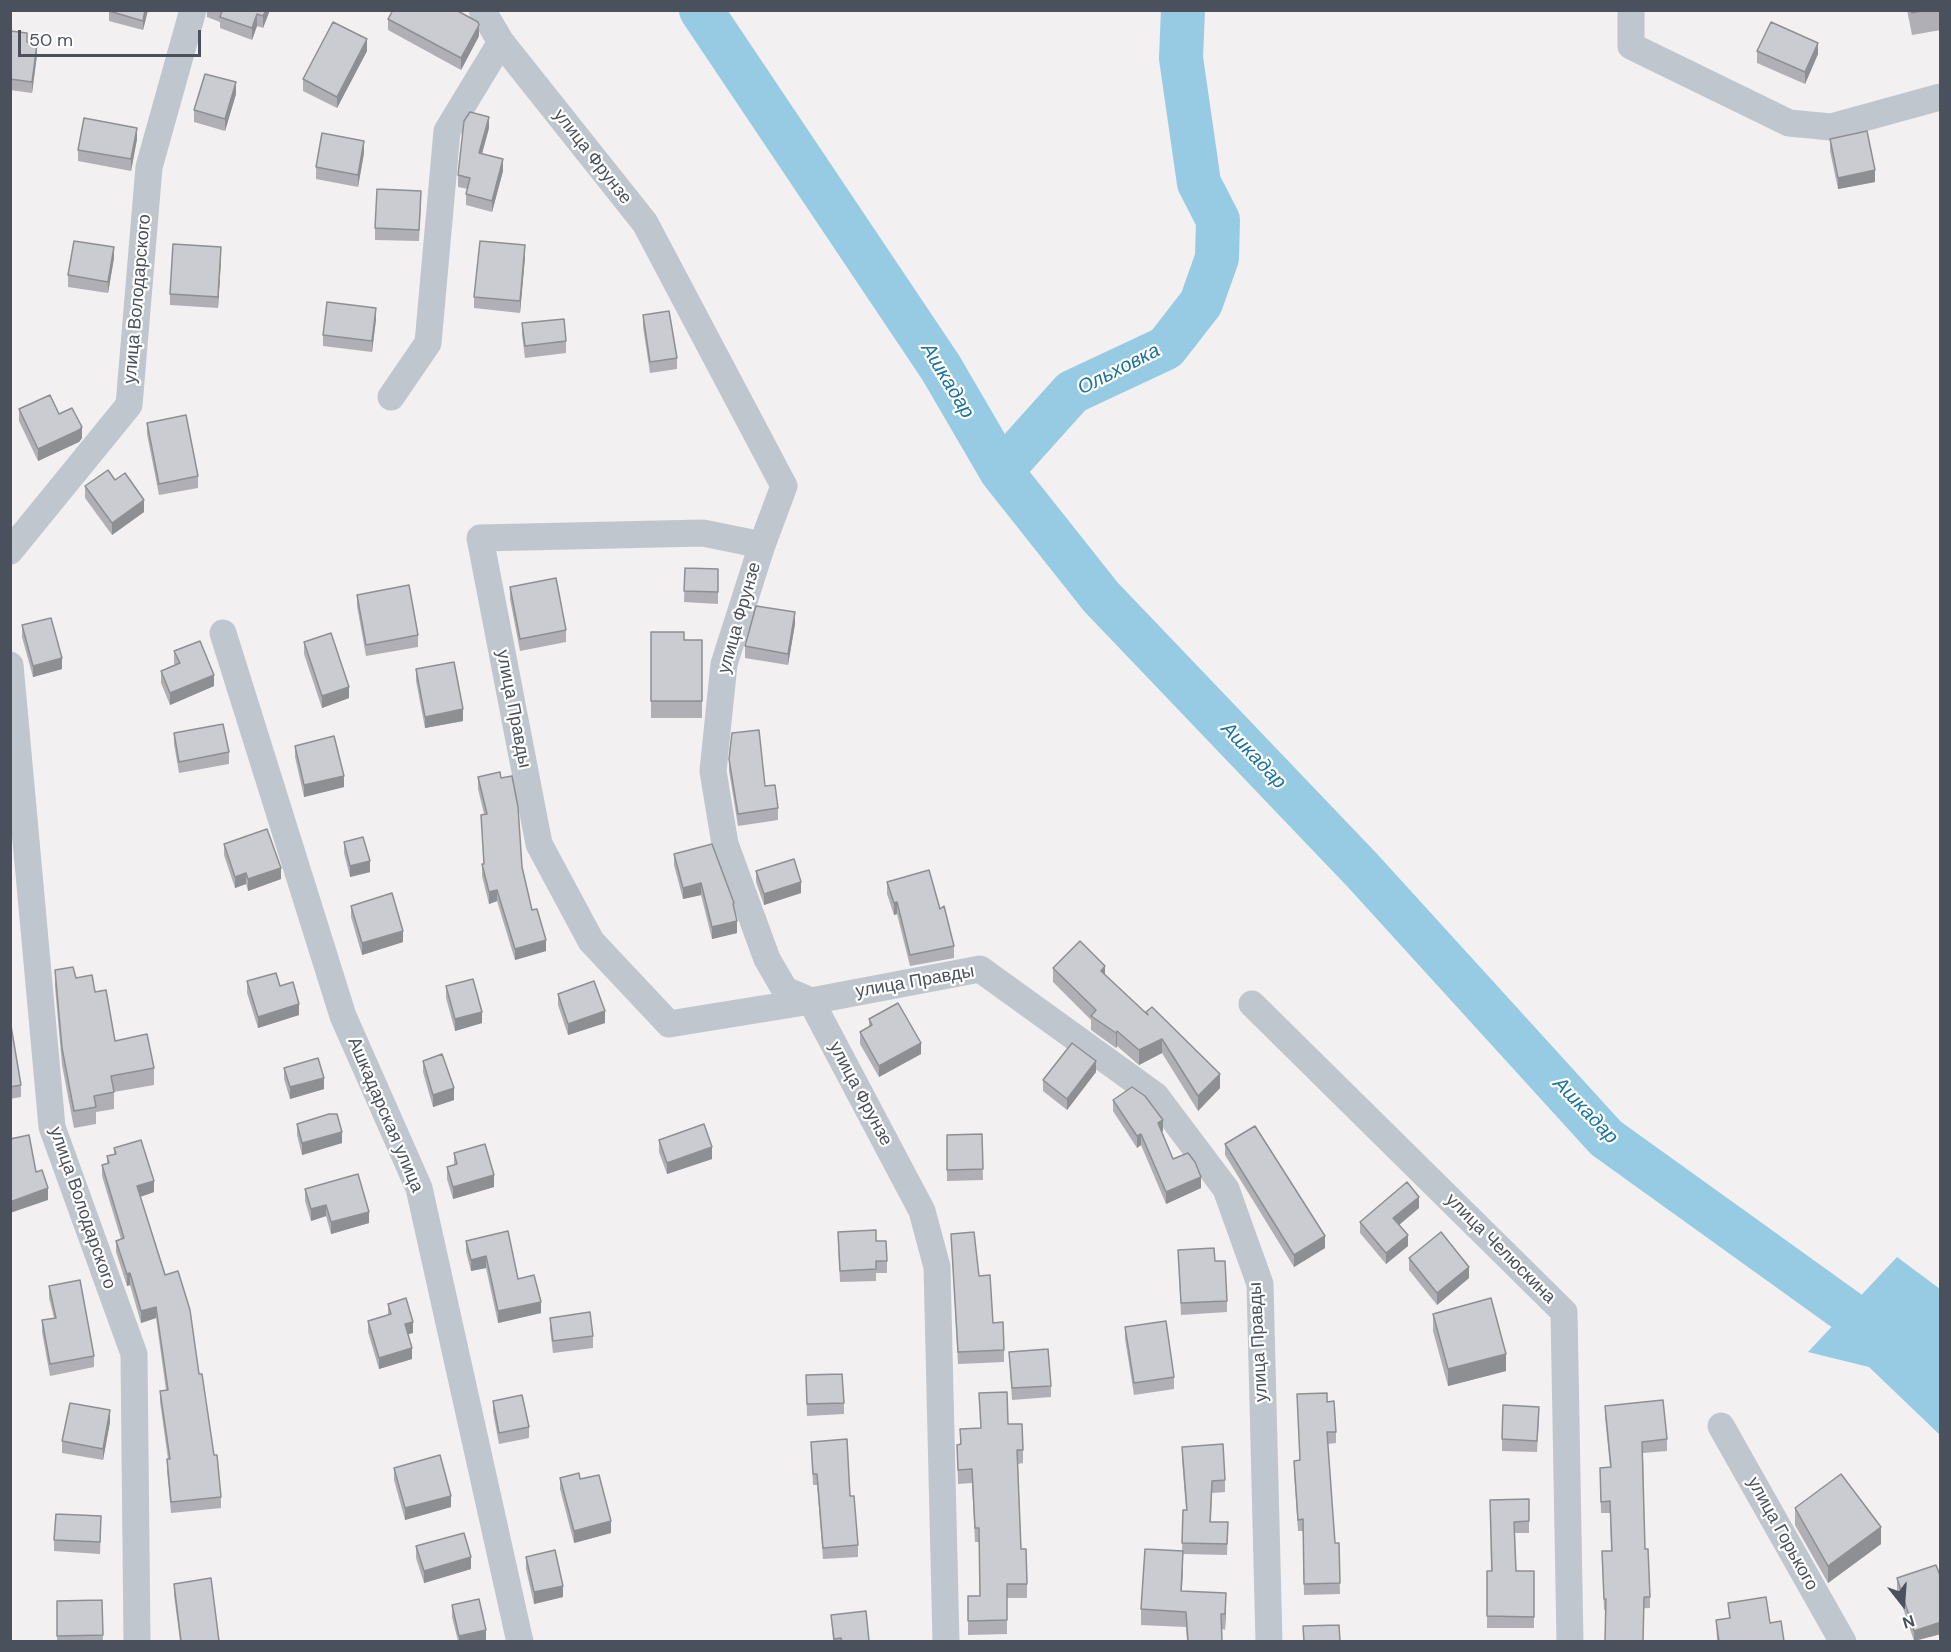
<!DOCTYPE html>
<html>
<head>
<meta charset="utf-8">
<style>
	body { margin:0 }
	#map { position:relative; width:1951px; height:1652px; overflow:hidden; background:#f2f0f0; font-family:"DM Sans",sans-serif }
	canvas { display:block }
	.frame { position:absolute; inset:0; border:12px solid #4a515c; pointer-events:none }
	.north { position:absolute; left:1873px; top:1574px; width:60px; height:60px; -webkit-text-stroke:4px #fff; paint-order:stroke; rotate:163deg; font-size:16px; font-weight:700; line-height:24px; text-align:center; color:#4a515c }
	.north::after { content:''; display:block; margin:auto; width:21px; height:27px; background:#4a515c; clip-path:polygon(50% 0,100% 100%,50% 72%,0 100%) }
	.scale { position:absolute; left:18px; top:30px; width:183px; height:27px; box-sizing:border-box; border:3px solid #4a515c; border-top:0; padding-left:8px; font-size:18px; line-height:21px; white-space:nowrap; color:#4a515c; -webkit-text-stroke:4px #fff; paint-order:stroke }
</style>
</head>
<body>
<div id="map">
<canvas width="1951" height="1652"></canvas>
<div class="frame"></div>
<div class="north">N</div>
<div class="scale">50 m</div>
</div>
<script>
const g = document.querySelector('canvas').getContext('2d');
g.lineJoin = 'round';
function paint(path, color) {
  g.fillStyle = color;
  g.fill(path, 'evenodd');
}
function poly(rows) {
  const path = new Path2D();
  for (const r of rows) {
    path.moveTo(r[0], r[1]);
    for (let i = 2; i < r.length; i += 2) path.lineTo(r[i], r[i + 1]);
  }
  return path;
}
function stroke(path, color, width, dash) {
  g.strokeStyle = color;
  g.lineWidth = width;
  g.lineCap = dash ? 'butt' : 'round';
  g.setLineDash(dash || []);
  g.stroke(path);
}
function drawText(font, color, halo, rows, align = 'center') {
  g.font = font + ' "DM Sans",sans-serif';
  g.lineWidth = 4.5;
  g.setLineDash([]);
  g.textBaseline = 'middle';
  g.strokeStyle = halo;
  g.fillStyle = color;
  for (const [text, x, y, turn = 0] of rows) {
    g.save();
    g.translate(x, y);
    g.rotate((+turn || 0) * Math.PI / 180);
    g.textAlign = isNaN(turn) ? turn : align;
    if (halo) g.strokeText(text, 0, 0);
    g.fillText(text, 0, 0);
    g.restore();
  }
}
paint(poly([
	[1897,1257,1940,1289,1940,1435,1869,1367,1808,1352]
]), '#96cbe3');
stroke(poly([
	[701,10,941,368,1001,471,1101,597,1362,870,1606,1138,1940,1378],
	[1001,471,1072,392,1166,348,1201,303,1217,258,1218,220,1199,183,1181,58,1183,10]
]), '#96cbe3', 44);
stroke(poly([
	[482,10,501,42,645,223,784,486,762,545,724,664,713,771,725,844,767,959,785,990,811,1001,922,1211,937,1267,946,1642],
	[1631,10,1631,46,1789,123,1831,127,1940,97],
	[391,397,428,343,447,131,501,42],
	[762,545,703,533,480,538,539,844,591,941,669,1024,811,1001,980,969,1156,1096,1226,1189,1260,1284,1269,1642],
	[10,551,129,405,149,167,193,10],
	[223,633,343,1016,419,1188,520,1642],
	[10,665,52,1127,134,1354,137,1642],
	[1252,1004,1564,1312,1570,1642],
	[1721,1426,1843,1642]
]), '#c0c6cd', 27);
paint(poly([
	[109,10,148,10,143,30,109,21],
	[207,10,270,10,263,28,257,26,252,40,220,28,220,22,207,17],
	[1907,10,1941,10,1941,30,1912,35],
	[388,19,479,36,461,70,388,30],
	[10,32,27,42,37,55,32,93,10,90],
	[367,51,337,108,303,91,303,79],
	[1757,51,1818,54,1805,84,1757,63],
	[236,94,225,131,194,122,194,110],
	[489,128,482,154,503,171,492,212,466,205,466,194,468,189,458,187,458,175],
	[137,139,131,171,78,161,78,150],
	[1830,139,1875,182,1838,189,1830,151],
	[364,153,358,187,316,179,316,167],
	[421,202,419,241,375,240,375,228],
	[525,257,520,313,474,308,474,297],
	[114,258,108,293,68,287,68,275],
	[221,258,218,308,170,305,170,294],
	[643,315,677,358,677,369,650,373,643,327],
	[376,319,372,352,323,346,323,335],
	[522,323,566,341,566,353,525,358,522,335],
	[19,409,59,414,82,438,79,442,38,461,19,421],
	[147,423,198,476,198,488,159,495,147,434],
	[115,480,144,512,112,535,85,498,85,486],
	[685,568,718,569,718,604,684,602],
	[510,587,566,630,566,642,520,651,510,599],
	[357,595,418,635,418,647,366,656,357,606],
	[795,624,788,665,745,658,745,646],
	[22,625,62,669,33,677,22,637],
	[651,632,684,640,702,640,702,718,651,718],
	[304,642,349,698,322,708,304,654],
	[174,651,214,686,170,705,161,683,161,671,175,665,174,663],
	[416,669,463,721,425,728,416,681],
	[174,733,229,752,229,764,179,773,174,744],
	[295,746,344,787,304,797,295,757],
	[729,759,765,786,778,808,778,820,738,826,729,771],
	[478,777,522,867,532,910,546,951,515,960,497,901,489,904,482,876,482,864,484,864,481,815,484,814,478,789],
	[344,842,370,872,350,877,344,853],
	[224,844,281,879,248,891,246,884,235,888,224,855],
	[674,854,734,910,737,933,712,939,701,895,683,899,674,865],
	[756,871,801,893,764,905,756,882],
	[887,882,940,909,954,946,954,958,910,966,897,914,894,915,887,894],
	[351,906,403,942,362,955,351,917],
	[1053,968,1105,975,1220,1088,1198,1111,1162,1053,1139,1065,1117,1046,1116,1048,1091,1030,1091,1020,1053,982],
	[55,970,76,978,95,992,115,1041,154,1068,154,1085,114,1092,114,1109,96,1112,96,1124,74,1128,62,1065,55,987],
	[247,981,280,986,299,1015,258,1028,247,993],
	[446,986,482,1023,455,1031,446,998],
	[558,994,605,1023,568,1035,558,1005],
	[869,1019,921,1054,879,1077,860,1044,860,1032,869,1027],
	[10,1020,21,1085,21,1097,10,1099],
	[423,1061,454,1100,433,1107,423,1072],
	[284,1068,324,1089,290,1099,284,1079],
	[1096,1072,1067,1110,1043,1091,1043,1080],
	[1113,1100,1163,1131,1162,1132,1173,1159,1201,1188,1166,1204,1141,1145,1137,1148,1113,1111],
	[297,1124,342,1143,302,1155,297,1135],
	[982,1134,983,1180,947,1181,947,1135],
	[659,1140,712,1159,667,1174,659,1152],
	[1225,1144,1325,1248,1294,1267,1225,1155],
	[114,1148,154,1192,140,1197,199,1374,221,1497,221,1508,171,1513,167,1471,167,1459,168,1459,160,1402,160,1391,166,1390,156,1318,141,1323,130,1285,127,1286,116,1252,116,1241,121,1239,102,1176,102,1165,107,1163,107,1156,114,1154],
	[454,1153,494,1187,453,1199,447,1179,447,1167,454,1165],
	[305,1189,369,1223,331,1234,326,1216,311,1221,305,1201],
	[1419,1208,1399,1225,1408,1246,1386,1264,1360,1233,1360,1222],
	[951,1234,979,1276,993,1323,1004,1350,1004,1362,958,1364],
	[466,1241,518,1279,541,1313,498,1323,486,1268,471,1271,466,1252],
	[876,1241,887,1261,887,1273,876,1273,876,1281,840,1282,838,1243],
	[1178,1250,1215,1261,1227,1301,1227,1312,1181,1315],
	[1409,1258,1469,1278,1437,1305,1409,1270],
	[49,1286,94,1356,94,1367,50,1376,42,1332,42,1320,54,1318,49,1298],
	[388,1304,413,1333,408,1334,412,1359,379,1369,368,1332,368,1321,388,1315],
	[1433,1314,1506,1371,1448,1386,1433,1331],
	[550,1318,593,1336,593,1348,553,1353,550,1329],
	[1125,1327,1174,1377,1174,1389,1134,1395,1125,1339],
	[1009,1352,1051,1386,1051,1397,1012,1400],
	[806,1375,844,1403,844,1414,807,1416],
	[979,1393,1008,1424,1023,1450,1023,1463,1018,1464,1021,1549,1027,1584,1027,1598,1007,1598,1007,1634,968,1635,968,1596,980,1596,979,1542,975,1542,972,1483,958,1484,957,1445,960,1444,960,1429,981,1428],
	[1297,1394,1327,1402,1336,1432,1336,1443,1328,1444,1335,1543,1339,1543,1340,1594,1304,1595,1303,1531,1298,1531,1294,1472,1294,1461,1300,1460],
	[493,1401,529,1427,529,1438,499,1444,493,1412],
	[1605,1406,1667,1439,1667,1451,1643,1453,1645,1549,1650,1597,1650,1608,1604,1610,1602,1551,1611,1551,1610,1513,1601,1513,1600,1468,1610,1467,1605,1417],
	[1539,1418,1537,1452,1502,1451,1502,1439],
	[110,1422,103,1460,62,1453,62,1441],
	[811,1442,850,1496,858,1545,858,1557,823,1559,817,1485,813,1485],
	[1182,1447,1225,1480,1225,1492,1212,1493,1211,1522,1228,1522,1227,1555,1183,1554,1182,1591,1226,1609,1225,1630,1222,1629,1222,1641,1187,1641,1186,1627,1141,1625,1141,1609,1182,1551,1183,1510,1186,1510,1182,1459],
	[394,1468,451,1507,405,1520,394,1480],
	[560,1478,580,1479,611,1533,574,1543,560,1489],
	[1529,1499,1529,1533,1515,1533,1516,1571,1534,1571,1534,1628,1487,1628,1487,1571,1491,1571,1490,1500],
	[1795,1508,1881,1544,1828,1583,1795,1525],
	[101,1528,100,1554,54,1551,54,1540],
	[416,1546,471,1569,424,1583,416,1558],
	[526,1557,563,1597,534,1604,526,1569],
	[1897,1578,1941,1578,1941,1634,1914,1641,1897,1590],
	[174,1584,219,1641,180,1641,174,1595],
	[102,1600,103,1641,57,1641,57,1601],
	[1728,1603,1770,1623,1784,1641,1717,1641,1716,1620,1729,1618],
	[452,1605,486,1641,458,1641,452,1617],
	[831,1615,869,1641,833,1641]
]), '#afafb5');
paint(poly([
	[145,10,148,10,143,30,143,21],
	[266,10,270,10,263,28,263,16],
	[257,14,257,26,252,40,252,28],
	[479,25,479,36,461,70,461,58],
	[367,39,367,51,337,108,337,97],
	[1818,43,1818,54,1805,84,1805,72],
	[37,44,37,55,32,93,32,82],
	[236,82,236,94,225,131,225,119],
	[489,117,489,128,479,164,479,153],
	[137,128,137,139,131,171,131,159],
	[364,141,364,153,358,187,358,175],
	[503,159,503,171,492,212,492,201],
	[1875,170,1875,182,1838,189,1838,178],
	[525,245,525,257,520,313,520,301],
	[114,247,114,258,108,293,108,282],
	[221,247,221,258,218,308,218,297],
	[376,308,376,319,372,352,372,341],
	[82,427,82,438,79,442,38,461,38,449],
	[144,500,144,512,112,535,112,523],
	[795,612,795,624,788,665,788,654],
	[62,658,62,669,33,677,33,666],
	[214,675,214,686,170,705,170,693],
	[349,687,349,698,322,708,322,696],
	[463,709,463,721,425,728,425,717],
	[344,776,344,787,304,797,304,785],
	[370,861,370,872,350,877,350,866],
	[281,868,281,879,248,891,248,879],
	[246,873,246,884,235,888,235,877],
	[801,882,801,893,764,905,764,894],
	[701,883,701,895,683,899,683,888],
	[497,890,497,901,489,904,489,892],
	[897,902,897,914,894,915,894,903],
	[737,921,737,933,712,939,712,927],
	[403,931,403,942,362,955,362,943],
	[546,940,546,951,515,960,515,949],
	[1105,966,1105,980,1101,971],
	[299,1004,299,1015,258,1028,258,1017],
	[605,1011,605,1023,568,1035,568,1024],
	[482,1012,482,1023,455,1031,455,1019],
	[1117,1031,1117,1046,1116,1048,1116,1033],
	[1162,1039,1162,1053,1139,1065,1139,1050],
	[921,1043,921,1054,879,1077,879,1066],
	[1096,1061,1096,1072,1067,1110,1067,1099],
	[1220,1074,1220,1088,1198,1111,1198,1096],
	[324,1078,324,1089,290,1099,290,1087],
	[454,1088,454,1100,433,1107,433,1095],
	[1163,1120,1163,1131,1158,1134,1158,1123],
	[342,1132,342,1143,302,1155,302,1143],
	[1141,1134,1141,1145,1137,1148,1137,1136],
	[712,1147,712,1159,667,1174,667,1163],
	[494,1175,494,1187,453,1199,453,1187],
	[1201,1177,1201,1188,1166,1204,1166,1192],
	[154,1181,154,1192,137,1198,137,1186],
	[48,1188,48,1200,10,1213,10,1202],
	[1419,1197,1419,1208,1393,1230,1393,1218],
	[326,1205,326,1216,311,1221,311,1209],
	[369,1212,369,1223,331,1234,331,1222],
	[1408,1235,1408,1246,1386,1264,1386,1253],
	[1325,1236,1325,1248,1294,1267,1294,1255],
	[486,1256,486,1268,471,1271,471,1260],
	[1469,1267,1469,1278,1437,1305,1437,1293],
	[130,1273,130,1285,127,1286,127,1274],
	[541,1302,541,1313,498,1323,498,1311],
	[156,1307,156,1318,141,1323,141,1311],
	[413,1322,413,1333,405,1335,405,1324],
	[412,1348,412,1359,379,1369,379,1358],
	[1506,1354,1506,1371,1448,1386,1448,1369],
	[110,1410,110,1422,103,1460,103,1449],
	[451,1496,451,1507,405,1520,405,1508],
	[611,1521,611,1533,574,1543,574,1531],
	[1881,1527,1881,1544,1828,1583,1828,1566],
	[1183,1551,1183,1567,1181,1606,1181,1591],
	[471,1557,471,1569,424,1583,424,1571],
	[563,1586,563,1597,534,1604,534,1592],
	[1226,1593,1226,1609,1225,1630,1225,1614],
	[1941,1622,1941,1634,1914,1641,1914,1631],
	[486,1630,486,1641,459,1641,459,1636]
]), '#8e8f93');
const building = poly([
	[109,10,145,10,143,21,109,11,109,10],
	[221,10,266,10,263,16,257,14,252,28,220,17,222,11,221,10],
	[393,10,456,10,478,22,479,25,461,58,388,19,393,10],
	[1912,10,1925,10,1912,13,1912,10],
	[333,22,367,39,337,97,303,79,333,22],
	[1771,22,1818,43,1805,72,1757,51,1771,22],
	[11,31,27,33,27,42,37,44,32,82,10,79,11,31],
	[205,74,236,82,225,119,194,110,205,74],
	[470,112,489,117,479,153,503,159,492,201,466,194,470,178,458,175,464,121,470,112],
	[84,118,137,128,131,159,78,150,84,118],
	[1867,131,1875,170,1838,178,1830,139,1867,131],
	[322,133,364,141,358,175,316,167,322,133],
	[377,189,421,191,419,230,375,228,377,189],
	[74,241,114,247,108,282,68,275,74,241],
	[480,241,525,245,520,301,474,297,480,241],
	[173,244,221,247,218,297,170,294,173,244],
	[327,302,376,308,372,341,323,335,327,302],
	[669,311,677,358,650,362,643,315,669,311],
	[564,319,566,341,525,346,522,323,564,319],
	[50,395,59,414,72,408,82,427,79,430,38,449,19,409,50,395],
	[186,415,198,476,159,484,147,423,186,415],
	[108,470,115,480,125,473,144,500,112,523,85,486,108,470],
	[685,568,718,569,718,592,684,591,685,568],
	[556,578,566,630,520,639,510,587,556,578],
	[409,585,418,635,366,645,357,595,409,585],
	[756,606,795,612,788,654,745,646,756,606],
	[51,618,62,658,33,666,22,625,51,618],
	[651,632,684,632,684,640,702,640,702,701,651,701,651,632],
	[331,633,349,687,322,696,304,642,331,633],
	[200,641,214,675,170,693,161,671,180,663,174,651,200,641],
	[454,662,463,709,425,717,416,669,454,662],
	[223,724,229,752,179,762,174,733,223,724],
	[759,730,765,786,775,785,778,808,738,814,729,759,732,733,759,730],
	[334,736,344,776,304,785,295,746,334,736],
	[500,772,501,778,512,776,518,807,522,867,532,910,537,909,546,940,515,949,497,890,489,892,482,864,484,864,481,815,487,814,478,777,500,772],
	[267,829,281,868,248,879,246,873,235,877,224,844,267,829],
	[363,837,370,861,350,866,344,842,363,837],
	[712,844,734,903,733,904,737,921,712,927,701,883,683,888,674,854,712,844],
	[794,859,801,882,764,894,756,871,794,859],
	[929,870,940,909,944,906,954,946,910,955,897,902,894,903,887,882,929,870],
	[392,893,403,931,362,943,351,906,392,893],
	[1080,941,1105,966,1101,971,1148,1015,1146,1012,1152,1007,1220,1074,1198,1096,1162,1039,1139,1050,1117,1031,1116,1033,1091,1016,1096,1010,1053,968,1080,941],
	[73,967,76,978,92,975,95,992,106,990,115,1041,147,1034,154,1068,111,1076,114,1092,94,1096,96,1107,74,1111,62,1048,55,970,73,967],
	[276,973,280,986,293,982,299,1004,258,1017,247,981,276,973],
	[473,979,482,1012,455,1019,446,986,473,979],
	[594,981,605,1011,568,1024,558,994,594,981],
	[898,1003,921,1043,879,1066,860,1032,872,1025,869,1019,898,1003],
	[10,1020,21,1085,10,1087,10,1020],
	[1072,1043,1096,1061,1067,1099,1043,1080,1072,1043],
	[442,1054,454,1088,433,1095,423,1061,442,1054],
	[318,1058,324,1078,290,1087,284,1068,318,1058],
	[1132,1087,1145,1096,1163,1120,1158,1123,1173,1159,1188,1153,1195,1162,1201,1177,1166,1192,1141,1134,1137,1136,1113,1100,1132,1087],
	[329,1114,337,1114,342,1132,302,1143,297,1124,329,1114],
	[704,1124,712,1147,667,1163,659,1140,704,1124],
	[1255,1126,1325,1236,1294,1255,1225,1144,1255,1126],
	[982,1134,983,1169,947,1170,947,1135,982,1134],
	[29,1135,36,1172,42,1170,48,1188,10,1202,10,1139,29,1135],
	[141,1140,154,1181,137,1186,165,1275,178,1271,190,1310,199,1374,202,1374,214,1455,217,1455,221,1497,171,1502,167,1459,170,1459,160,1391,168,1390,156,1307,141,1311,130,1273,127,1274,116,1241,124,1238,102,1165,109,1163,107,1156,116,1154,114,1148,141,1140],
	[485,1144,494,1175,453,1187,447,1167,457,1164,454,1153,485,1144],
	[358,1174,369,1212,331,1222,326,1205,311,1209,305,1189,358,1174],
	[1407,1182,1419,1197,1393,1218,1408,1235,1386,1253,1360,1222,1407,1182],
	[876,1230,876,1241,886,1241,887,1261,876,1261,876,1269,840,1271,838,1232,876,1230],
	[508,1231,518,1279,534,1275,541,1302,498,1311,486,1256,471,1260,466,1241,508,1231],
	[974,1232,979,1276,990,1275,993,1323,1003,1322,1004,1350,958,1352,951,1234,974,1232],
	[1441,1232,1469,1267,1437,1293,1409,1258,1441,1232],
	[1214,1248,1215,1261,1225,1261,1227,1301,1181,1303,1178,1250,1214,1248],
	[80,1280,94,1356,50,1364,42,1320,56,1318,49,1286,80,1280],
	[406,1298,413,1322,405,1324,412,1348,379,1358,368,1321,391,1314,388,1304,406,1298],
	[1491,1298,1506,1354,1448,1369,1433,1314,1491,1298],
	[590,1312,593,1336,553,1341,550,1318,590,1312],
	[1166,1321,1174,1377,1134,1383,1125,1327,1166,1321],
	[1048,1349,1051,1386,1012,1388,1009,1352,1048,1349],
	[842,1374,844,1403,807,1404,806,1375,842,1374],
	[1007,1392,1008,1424,1022,1424,1023,1450,1017,1450,1021,1549,1026,1549,1027,1584,1007,1584,1007,1620,968,1621,968,1596,980,1596,979,1528,975,1528,972,1469,958,1470,957,1445,961,1444,960,1429,981,1428,979,1393,1007,1392],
	[1327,1393,1327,1402,1334,1401,1336,1432,1327,1432,1335,1543,1339,1543,1340,1583,1304,1584,1303,1519,1298,1520,1294,1461,1300,1460,1297,1394,1327,1393],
	[522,1395,529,1427,499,1433,493,1401,522,1395],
	[1663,1400,1667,1439,1642,1442,1645,1549,1648,1549,1650,1597,1644,1597,1643,1641,1605,1641,1606,1599,1604,1599,1602,1551,1612,1551,1610,1501,1601,1502,1600,1468,1611,1467,1605,1406,1663,1400],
	[70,1403,110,1410,103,1449,62,1441,70,1403],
	[1503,1405,1539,1407,1537,1441,1502,1439,1503,1405],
	[847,1439,850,1496,854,1496,858,1545,823,1548,817,1474,813,1474,811,1442,847,1439],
	[1223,1444,1225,1480,1212,1481,1210,1522,1228,1522,1227,1544,1182,1543,1183,1510,1187,1510,1182,1447,1223,1444],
	[440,1455,451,1496,405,1508,394,1468,440,1455],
	[579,1473,580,1479,599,1475,611,1521,574,1531,560,1478,579,1473],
	[1841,1474,1881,1527,1828,1566,1795,1508,1841,1474],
	[1529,1499,1529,1521,1514,1522,1516,1571,1534,1571,1534,1617,1487,1616,1487,1571,1492,1571,1490,1500,1529,1499],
	[56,1514,101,1516,100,1542,54,1540,56,1514],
	[464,1533,471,1557,424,1571,416,1546,464,1533],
	[1145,1549,1183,1551,1181,1591,1226,1593,1225,1614,1221,1614,1222,1641,1188,1641,1186,1612,1141,1609,1145,1549],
	[555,1550,563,1586,534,1592,526,1557,555,1550],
	[1936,1565,1941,1578,1941,1622,1914,1631,1897,1578,1936,1565],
	[211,1578,219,1641,181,1641,174,1584,211,1578],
	[1766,1597,1770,1623,1781,1621,1784,1641,1719,1641,1716,1620,1730,1618,1728,1603,1766,1597],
	[479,1599,486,1630,459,1636,452,1605,479,1599],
	[102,1600,103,1635,57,1636,57,1601,102,1600],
	[866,1611,869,1641,842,1641,841,1638,834,1639,831,1615,866,1611],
	[1339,1625,1340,1641,1304,1641,1303,1626,1339,1625]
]);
paint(building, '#cbccd2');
stroke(building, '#8e8f93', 1.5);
drawText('18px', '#4a515c', '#fff', [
	["улица Фрунзе",592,157,52],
	["улица Володарского",138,299,-85],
	["улица Фрунзе",740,618,-74],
	["улица Правды",513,709,79],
	["улица Правды",915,982,-10],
	["улица Фрунзе",860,1094,62],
	["Ашкадарская улица",385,1115,67],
	["улица Володарского",82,1208,71],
	["улица Челюскина",1500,1249,45],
	["улица Правды",1259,1342,-93],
	["улица Горького",1782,1534,61]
]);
drawText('italic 20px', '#1c749c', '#fff', [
	["Ольховка",1119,370,-27],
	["Ашкадар",947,381,59],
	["Ашкадар",1253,756,46],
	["Ашкадар",1585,1111,46]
]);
</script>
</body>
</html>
